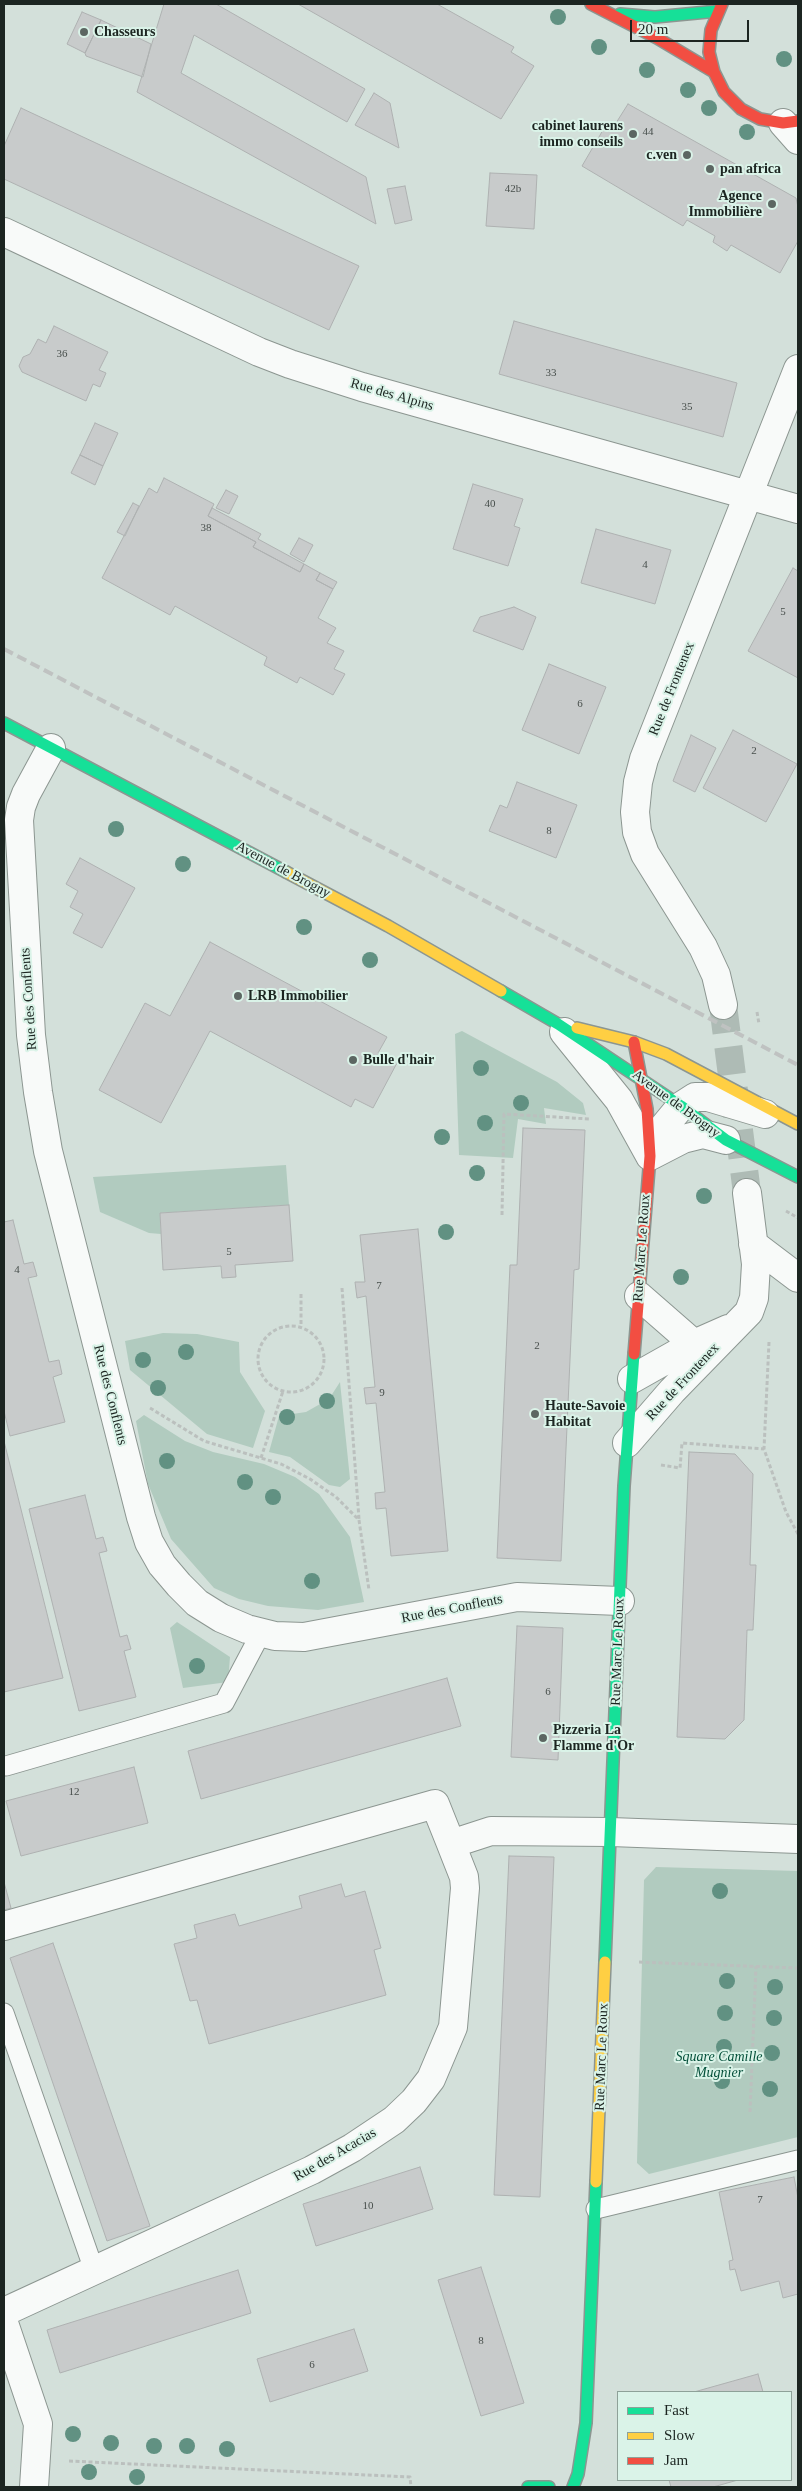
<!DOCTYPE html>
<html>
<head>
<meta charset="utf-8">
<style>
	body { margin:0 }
	#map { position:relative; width:802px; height:2491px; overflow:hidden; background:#d3e0da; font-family:"Times New Roman",serif }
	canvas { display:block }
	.frame { position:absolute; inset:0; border:5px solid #1c2521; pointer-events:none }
	.legend { position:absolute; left:617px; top:2391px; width:175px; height:90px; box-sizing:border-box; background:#daf3e8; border:1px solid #8ea198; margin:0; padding:6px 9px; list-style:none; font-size:15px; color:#1c2521 }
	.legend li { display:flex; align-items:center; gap:10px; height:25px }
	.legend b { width:25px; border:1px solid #8ea198 }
	.scale { position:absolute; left:630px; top:20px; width:119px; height:22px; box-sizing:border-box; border:2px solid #1c2521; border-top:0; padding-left:6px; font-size:15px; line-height:18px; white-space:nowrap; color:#1c2521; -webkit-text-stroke:4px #daf3e8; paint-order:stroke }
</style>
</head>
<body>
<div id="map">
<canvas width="802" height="2491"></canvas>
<div class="frame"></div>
<ul class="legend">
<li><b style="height:6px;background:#16e098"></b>Fast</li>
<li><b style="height:6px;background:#ffcf43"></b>Slow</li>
<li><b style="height:6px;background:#f24e42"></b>Jam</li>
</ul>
<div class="scale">20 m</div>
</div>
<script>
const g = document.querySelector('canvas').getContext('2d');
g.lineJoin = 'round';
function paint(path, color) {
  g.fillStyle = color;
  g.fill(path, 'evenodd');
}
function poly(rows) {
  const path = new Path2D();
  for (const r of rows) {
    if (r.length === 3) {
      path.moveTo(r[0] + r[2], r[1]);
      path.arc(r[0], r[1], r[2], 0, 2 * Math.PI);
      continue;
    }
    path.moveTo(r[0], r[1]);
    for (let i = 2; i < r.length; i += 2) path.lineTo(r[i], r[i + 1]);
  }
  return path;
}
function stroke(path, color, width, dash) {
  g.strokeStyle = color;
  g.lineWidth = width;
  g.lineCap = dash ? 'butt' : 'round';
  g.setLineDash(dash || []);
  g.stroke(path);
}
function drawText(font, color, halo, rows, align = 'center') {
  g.font = font + ' "Times New Roman",serif';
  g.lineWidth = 4;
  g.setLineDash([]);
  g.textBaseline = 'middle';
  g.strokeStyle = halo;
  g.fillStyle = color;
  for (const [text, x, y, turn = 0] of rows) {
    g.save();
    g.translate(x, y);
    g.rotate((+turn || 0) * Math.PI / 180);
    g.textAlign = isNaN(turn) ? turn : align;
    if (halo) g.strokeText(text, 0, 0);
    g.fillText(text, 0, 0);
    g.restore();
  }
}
paint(poly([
	[462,1031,557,1082,583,1103,586,1115,544,1108,546,1124,518,1119,513,1158,459,1155,455,1034],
	[286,1165,289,1205,160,1213,161,1234,149,1233,100,1212,93,1177],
	[163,1333,197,1334,239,1342,240,1372,265,1411,253,1448,207,1434,130,1370,125,1341],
	[340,1382,350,1479,340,1487,329,1485,290,1457,269,1452,279,1416,306,1412,329,1399],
	[144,1415,185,1441,213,1452,264,1464,295,1477,319,1494,350,1537,364,1602,318,1610,268,1606,239,1599,214,1588,171,1539,148,1484,136,1421],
	[177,1622,230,1657,228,1682,183,1688,170,1628],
	[656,1867,798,1871,798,2137,649,2174,637,2163,644,1880]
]), '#b1cbbf');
const building = poly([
	[164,4,216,4,365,89,347,122,194,35,181,73,366,177,376,224,137,92,164,4],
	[298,4,437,4,514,47,511,52,534,66,501,119,298,4],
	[82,12,101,20,85,53,67,44,82,12],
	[101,20,151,44,143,77,86,56,85,53,101,20],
	[374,93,390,103,399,148,355,125,374,93],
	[628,104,796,198,798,207,798,241,780,273,731,245,727,251,713,242,715,236,687,220,683,226,582,166,603,130,616,123,628,104],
	[21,108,359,266,329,330,4,179,4,146,21,108],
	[490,173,537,175,534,229,486,226,490,173],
	[405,186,412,220,395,224,387,189,405,186],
	[514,321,737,383,723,437,499,374,514,321],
	[54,326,108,352,99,370,106,373,100,387,93,384,86,401,22,372,19,366,23,357,30,354,38,339,46,343,54,326],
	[95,423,118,433,103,466,80,455,95,423],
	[80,455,103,466,95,485,71,473,80,455],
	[164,478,214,504,208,516,256,542,253,547,300,572,304,564,320,573,316,580,333,589,318,618,336,628,327,643,344,651,334,669,345,674,333,695,300,677,297,683,264,665,267,657,175,606,170,615,102,578,149,488,157,493,164,478],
	[473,484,523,499,514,526,520,528,508,566,453,549,473,484],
	[226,490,238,496,229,514,216,508,226,490],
	[133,503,139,506,125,536,117,532,133,503],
	[212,508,261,534,258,539,304,564,300,572,253,547,256,542,208,516,212,508],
	[596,529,671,550,655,604,581,583,596,529],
	[299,538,313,545,304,562,290,554,299,538],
	[793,568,798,571,798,678,748,651,793,568],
	[320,573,337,582,333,589,316,580,320,573],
	[514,607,536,617,523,650,473,631,480,617,514,607],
	[549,664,606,687,579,754,522,730,549,664],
	[733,730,797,764,766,822,703,788,733,730],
	[691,735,716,748,695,792,673,781,691,735],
	[517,782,577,805,556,858,489,831,500,805,507,808,517,782],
	[80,858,135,888,102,948,73,933,83,914,70,907,78,891,66,884,80,858],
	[210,942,387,1037,378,1053,397,1063,373,1108,355,1099,351,1107,210,1031,161,1123,99,1090,145,1003,170,1016,210,942],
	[523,1128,585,1130,579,1269,574,1270,561,1561,497,1558,510,1265,517,1265,523,1128],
	[289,1205,293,1261,235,1265,236,1277,222,1278,221,1266,163,1270,160,1213,289,1205],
	[13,1220,24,1264,33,1262,37,1276,28,1278,49,1362,59,1360,62,1374,53,1377,65,1422,10,1436,4,1411,4,1222,13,1220],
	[418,1229,448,1551,391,1556,386,1508,376,1509,375,1493,385,1492,376,1403,366,1404,364,1388,375,1387,366,1296,357,1298,355,1282,365,1282,360,1235,418,1229],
	[4,1441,63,1678,4,1692,4,1441],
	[689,1452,735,1454,753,1474,750,1565,756,1565,753,1630,747,1630,744,1720,725,1739,677,1737,689,1452],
	[85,1495,96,1539,103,1537,107,1551,99,1553,120,1637,127,1635,131,1649,124,1651,136,1697,79,1711,29,1509,85,1495],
	[517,1626,563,1628,558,1760,511,1757,517,1626],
	[447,1678,461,1726,201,1799,188,1751,447,1678],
	[134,1767,148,1823,21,1856,6,1801,134,1767],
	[509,1856,554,1857,540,2197,494,2195,509,1856],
	[4,1882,11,1908,4,1910,4,1882],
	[341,1884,345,1897,365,1891,381,1948,374,1950,386,1995,209,2044,197,2000,190,2001,174,1944,197,1938,194,1925,235,1914,239,1926,302,1908,299,1896,341,1884],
	[53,1943,150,2226,107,2241,10,1958,53,1943],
	[420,2167,433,2209,316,2246,303,2204,420,2167],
	[794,2177,798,2198,798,2294,783,2298,779,2281,741,2291,735,2269,730,2270,729,2261,733,2260,719,2192,794,2177],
	[481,2267,524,2403,481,2416,438,2280,481,2267],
	[238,2270,251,2313,60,2373,47,2330,238,2270],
	[354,2329,368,2371,270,2402,257,2359,354,2329],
	[758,2374,763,2392,694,2392,758,2374],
	[669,2480,738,2480,713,2487,671,2487,669,2480]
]);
paint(building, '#c8cbcb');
stroke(building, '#aeb1b1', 1);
stroke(poly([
	[723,1005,747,1193]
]), '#aebbb5', 28, [28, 14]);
const lane = poly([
	[6,1766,224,1703,261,1633],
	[4,2013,94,2270],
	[596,2209,798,2160]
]);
const street = poly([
	[783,123,798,140],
	[4,232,259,352,290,364,362,387,798,509],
	[51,748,26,794,21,807,19,820,31,1035,38,1092,48,1151,141,1517,149,1542,162,1565,179,1585,197,1603,221,1618,247,1629,275,1636,304,1637,517,1597,620,1601],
	[723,1005,716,975,703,947,645,854,637,832,635,812,638,782,644,759,798,369],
	[564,1032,619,1100,650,1156],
	[650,1156,662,1129,681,1106,695,1097,708,1097,765,1114],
	[650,1156,683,1139,703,1134,726,1140],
	[753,1244,798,1278],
	[639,1296,694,1344,728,1329],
	[632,1379,694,1344],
	[627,1443,672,1391,749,1312,754,1298,756,1264,747,1193],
	[4,1926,435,1804,451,1844,491,1831,611,1832,798,1839],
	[4,2312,312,2170,352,2148,394,2120,414,2101,431,2079,453,2027,465,1888,464,1877,451,1844],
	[4,2323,38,2424,34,2487]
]);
const fast = poly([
	[620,14,655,17,718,11],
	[4,723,286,872],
	[501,991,558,1024,681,1106,726,1140,798,1177],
	[605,1962,624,1486,634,1354],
	[528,2487,549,2487],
	[573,2487,578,2474,586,2423,596,2182]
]);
const slow = poly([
	[286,872,388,926,501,991],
	[577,1028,634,1042,666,1054,798,1124],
	[596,2182,605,1962]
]);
const jam = poly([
	[591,4,657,38,714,72],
	[722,4,711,30,709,52,714,72,724,92,741,109,760,119,783,123,798,121],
	[634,1042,647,1109,650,1156,634,1354]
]);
stroke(lane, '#8c9691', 21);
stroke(street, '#8c9691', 30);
stroke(fast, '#8c9691', 14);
stroke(slow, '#8c9691', 14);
stroke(jam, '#8c9691', 14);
stroke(poly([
	[757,1012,759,1024],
	[786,1211,798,1218],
	[502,1215,504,1114,589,1119],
	[342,1288,359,1519],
	[301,1294,301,1327],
	[291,1359,33],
	[769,1342,764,1449,786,1512,798,1534],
	[150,1408,204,1441,281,1464,310,1479,336,1497,359,1520,369,1590],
	[261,1458,283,1391],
	[661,1465,680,1468,682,1443,764,1449],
	[639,1962,798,1968],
	[750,2112,756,1966],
	[69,2461,410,2477,411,2487]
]), '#bbc0be', 3, [4, 2.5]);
stroke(lane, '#f8faf9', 19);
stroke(street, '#f8faf9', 28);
stroke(fast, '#16e098', 11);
stroke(slow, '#ffcf43', 11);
stroke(jam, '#f24e42', 11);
stroke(poly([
	[4,649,798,1065]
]), '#bfc2c1', 4, [10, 5]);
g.fillStyle = '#619182';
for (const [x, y] of [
	[558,17],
	[599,47],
	[784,59],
	[647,70],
	[688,90],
	[709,108],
	[747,132],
	[116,829],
	[183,864],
	[304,927],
	[370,960],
	[481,1068],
	[521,1103],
	[485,1123],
	[442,1137],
	[477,1173],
	[704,1196],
	[446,1232],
	[681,1277],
	[186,1352],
	[143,1360],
	[158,1388],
	[327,1401],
	[287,1417],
	[167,1461],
	[245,1482],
	[273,1497],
	[312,1581],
	[197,1666],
	[720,1891],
	[727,1981],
	[775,1987],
	[725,2013],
	[774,2018],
	[724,2047],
	[772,2053],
	[722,2081],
	[770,2089],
	[73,2434],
	[111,2443],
	[154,2446],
	[187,2446],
	[227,2449],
	[89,2472],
	[137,2477]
]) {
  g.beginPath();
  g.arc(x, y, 8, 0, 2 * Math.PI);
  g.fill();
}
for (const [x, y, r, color] of [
	[84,32,5,"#5c6662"],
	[633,134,5,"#5c6662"],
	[687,155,5,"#5c6662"],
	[710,169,5,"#5c6662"],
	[772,204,5,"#5c6662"],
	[238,996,5,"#5c6662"],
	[353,1060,5,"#5c6662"],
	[535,1414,5,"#5c6662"],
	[543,1738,5,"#5c6662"]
]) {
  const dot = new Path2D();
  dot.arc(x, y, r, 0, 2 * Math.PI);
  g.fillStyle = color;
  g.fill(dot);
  stroke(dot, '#daf3e8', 2);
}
drawText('11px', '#484f4c', null, [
	["44",648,132],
	["42b",513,189],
	["36",62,354],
	["33",551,373],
	["35",687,407],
	["40",490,504],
	["38",206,528],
	["4",645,565],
	["5",783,612],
	["6",580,704],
	["2",754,751],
	["8",549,831],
	["5",229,1252],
	["4",17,1270],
	["7",379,1286],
	["2",537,1346],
	["9",382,1393],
	["6",548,1692],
	["12",74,1792],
	["7",760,2200],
	["10",368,2206],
	["8",481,2341],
	["6",312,2365]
]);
drawText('bold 14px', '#1c2521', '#daf3e8', [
	["Chasseurs",94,32],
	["cabinet laurens",623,126,"right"],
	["immo conseils",623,142,"right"],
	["c.ven",677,155,"right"],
	["pan africa",720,169],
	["Agence",762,196,"right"],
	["Immobilière",762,212,"right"],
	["LRB Immobilier",248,996],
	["Bulle d'hair",363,1060],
	["Haute-Savoie",545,1406],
	["Habitat",545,1422],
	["Pizzeria La",553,1730],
	["Flamme d'Or",553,1746]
], 'left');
drawText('14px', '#1c2521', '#daf3e8', [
	["Rue des Alpins",392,395,16],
	["Rue de Frontenex",672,689,-68],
	["Avenue de Brogny",283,870,28],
	["Rue des Conflents",29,999,-94],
	["Avenue de Brogny",676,1104,36],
	["Rue Marc Le Roux",642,1248,-86],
	["Rue de Frontenex",683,1382,-47],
	["Rue des Conflents",110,1395,76],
	["Rue des Conflents",452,1609,-11],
	["Rue Marc Le Roux",618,1652,-88],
	["Rue Marc Le Roux",602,2057,-88],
	["Rue des Acacias",335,2155,-30]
]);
drawText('italic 14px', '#04503a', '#daf3e8', [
	["Square Camille",719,2057],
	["Mugnier",719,2073]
]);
</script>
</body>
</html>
